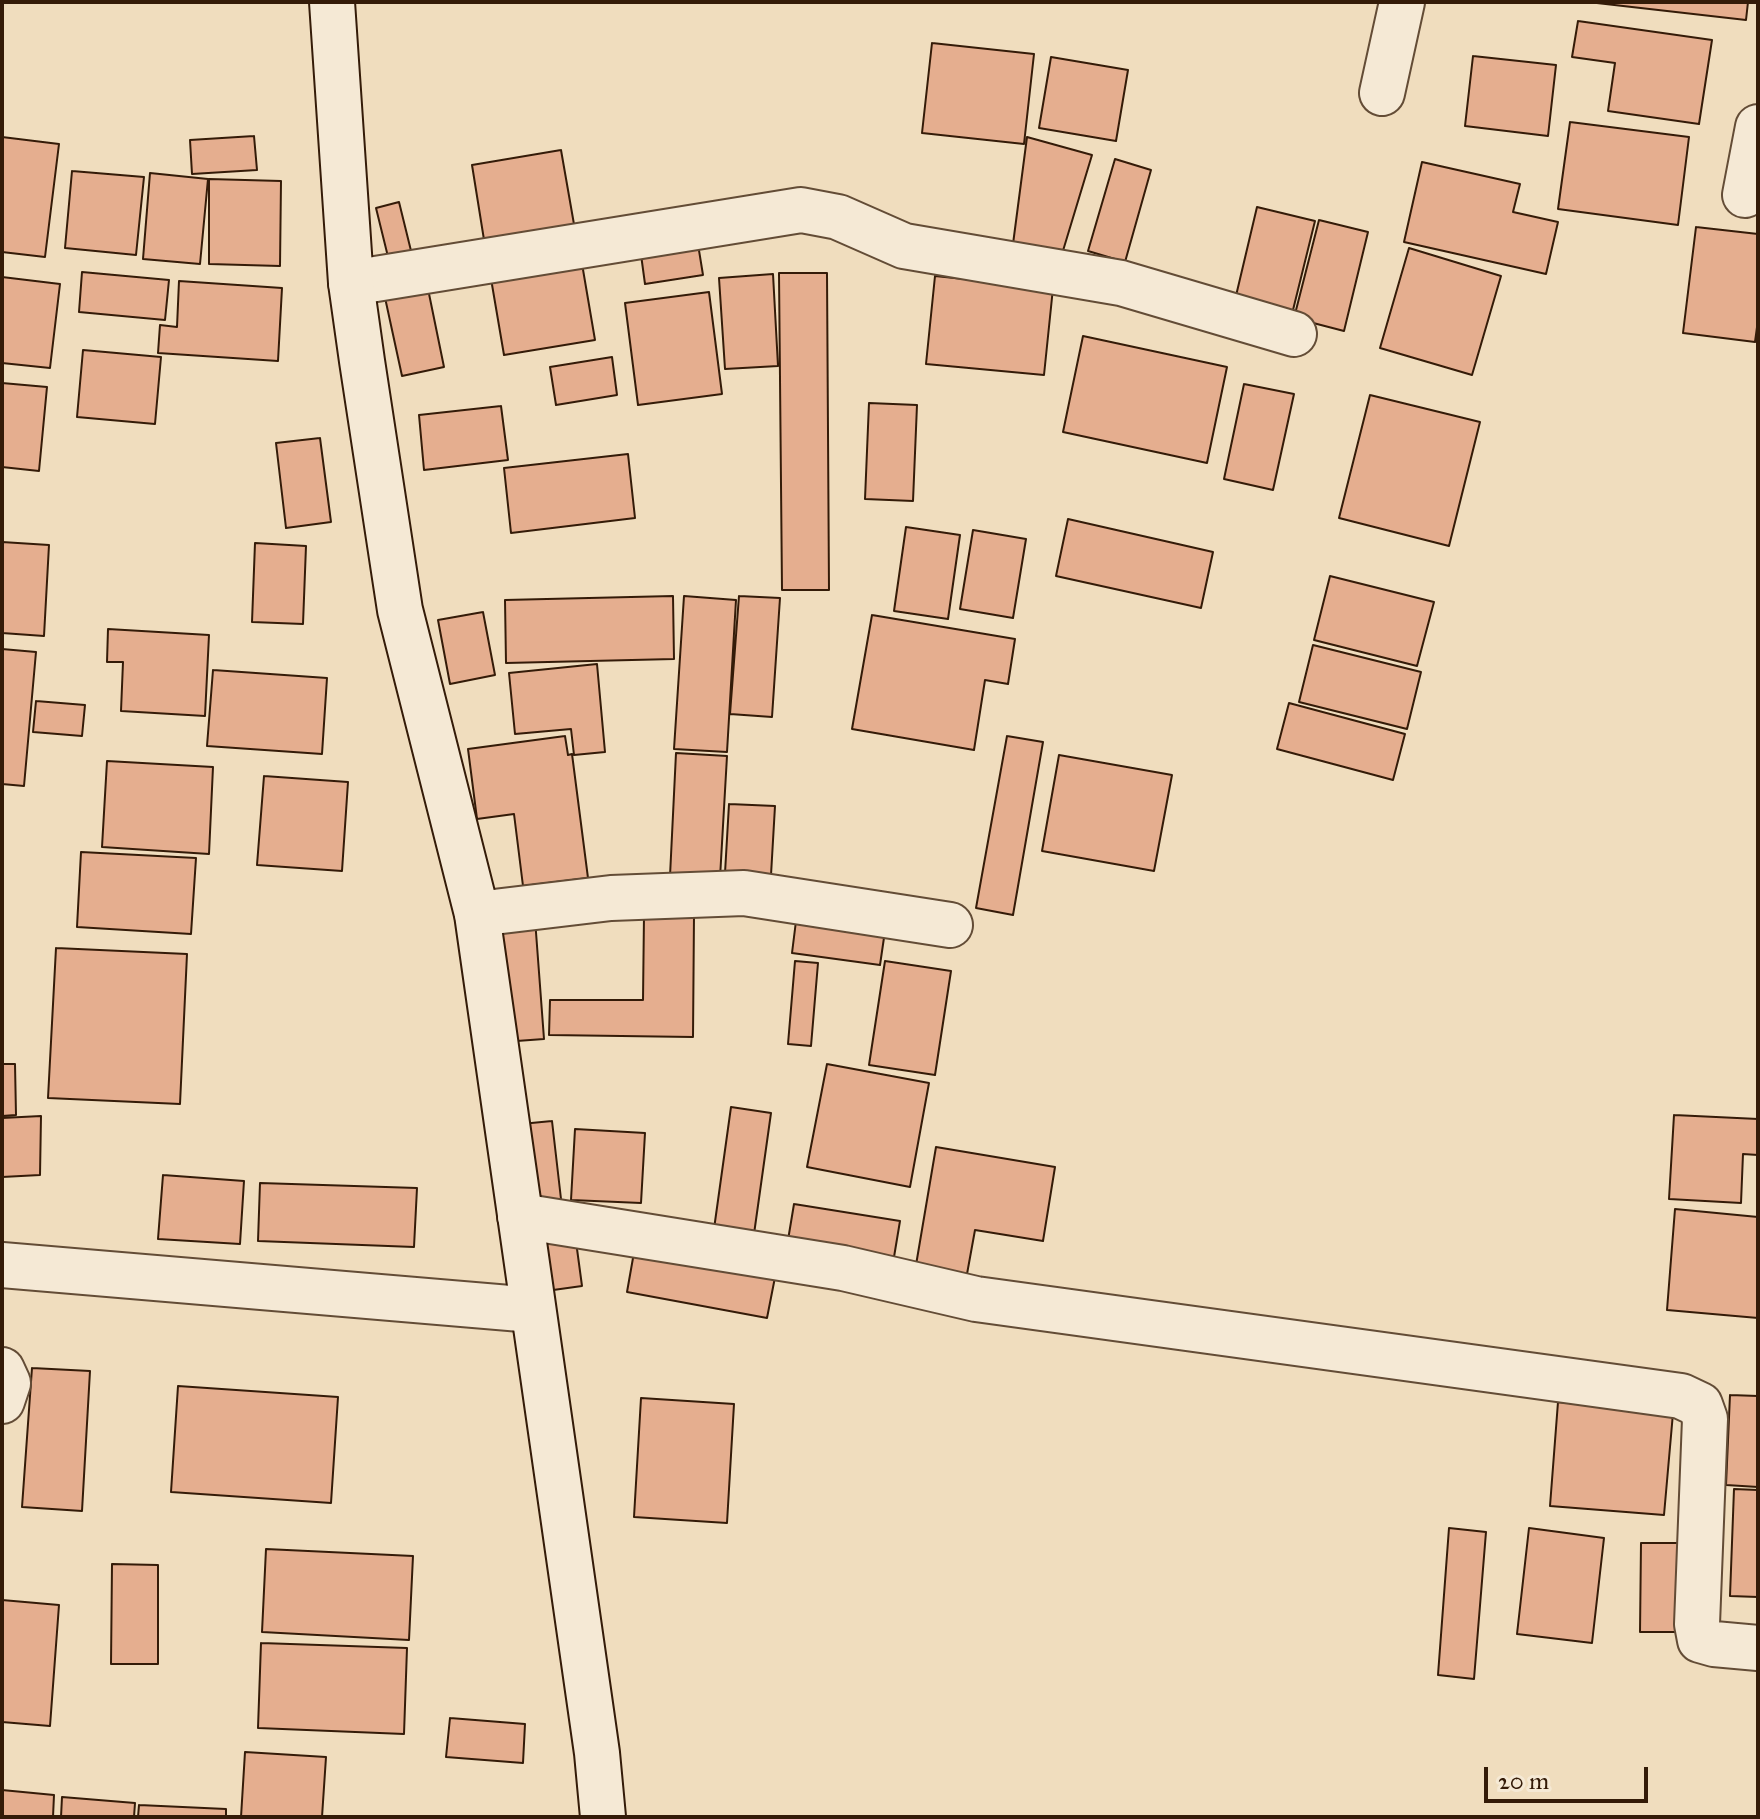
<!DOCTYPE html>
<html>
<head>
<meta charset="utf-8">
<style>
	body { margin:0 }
	#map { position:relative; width:1760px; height:1819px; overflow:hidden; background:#f0ddbe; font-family:"IM FELL Great Primer",serif }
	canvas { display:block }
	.frame { position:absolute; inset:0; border:4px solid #341b08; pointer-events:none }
	.scale { position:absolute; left:1484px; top:1767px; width:164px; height:36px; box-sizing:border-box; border:4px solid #341b08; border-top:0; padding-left:10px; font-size:24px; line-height:28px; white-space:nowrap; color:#341b08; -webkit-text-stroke:6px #f5e9d5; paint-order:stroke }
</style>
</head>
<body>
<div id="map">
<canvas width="1760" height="1819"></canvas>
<div class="frame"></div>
<div class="scale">20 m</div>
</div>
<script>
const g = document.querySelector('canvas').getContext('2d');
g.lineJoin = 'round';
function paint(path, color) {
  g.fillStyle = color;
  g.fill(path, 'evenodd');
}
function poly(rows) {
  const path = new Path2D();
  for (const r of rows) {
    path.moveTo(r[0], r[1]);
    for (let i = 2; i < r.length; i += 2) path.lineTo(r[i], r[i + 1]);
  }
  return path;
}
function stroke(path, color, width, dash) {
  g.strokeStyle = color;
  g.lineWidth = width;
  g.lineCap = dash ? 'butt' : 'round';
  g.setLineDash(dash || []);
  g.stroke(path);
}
const building = poly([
	[1588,2,1748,2,1746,20,1588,2],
	[1578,21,1712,40,1699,124,1608,111,1615,63,1572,57,1578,21],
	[932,43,1034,54,1024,144,922,133,932,43],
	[1473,56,1556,65,1548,136,1465,126,1473,56],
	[1051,57,1128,70,1116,141,1039,128,1051,57],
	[1570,122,1689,137,1678,225,1558,209,1570,122],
	[254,136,257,170,192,174,190,140,254,136],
	[2,137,59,144,45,257,2,252,2,137],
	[1027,137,1092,155,1062,254,1013,244,1027,137],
	[561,150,575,230,485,246,472,165,561,150],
	[1115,159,1151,170,1125,262,1088,251,1115,159],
	[1422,162,1520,184,1513,212,1558,222,1546,274,1404,242,1422,162],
	[72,171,144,177,136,255,65,248,72,171],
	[150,173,208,179,200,264,143,259,150,173],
	[209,179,281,181,280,266,209,264,209,179],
	[399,202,415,267,392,273,376,208,399,202],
	[1257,207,1315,221,1292,314,1235,300,1257,207],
	[1319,220,1368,232,1344,331,1294,318,1319,220],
	[1696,227,1758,234,1758,320,1755,342,1683,333,1696,227],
	[696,232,703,275,645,284,639,240,696,232],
	[1409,248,1501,276,1472,375,1380,348,1409,248],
	[580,252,595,340,504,355,489,267,580,252],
	[82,272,169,280,165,320,79,312,82,272],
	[779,273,827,273,829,590,782,590,779,273],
	[773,274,778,366,725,369,719,278,773,274],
	[935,276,1053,288,1044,375,926,364,935,276],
	[2,277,60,284,50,368,2,363,2,277],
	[179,281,282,288,278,361,158,353,160,325,177,327,179,281],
	[427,284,444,367,402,376,384,293,427,284],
	[709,292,722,394,638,405,625,303,709,292],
	[1083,336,1227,367,1207,463,1063,432,1083,336],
	[83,350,161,357,155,424,77,417,83,350],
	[612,357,617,395,556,405,550,367,612,357],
	[2,383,47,387,39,471,2,467,2,383],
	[1244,384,1294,394,1273,490,1224,479,1244,384],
	[1370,395,1480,422,1449,546,1339,518,1370,395],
	[869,403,917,405,913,501,865,499,869,403],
	[501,406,508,460,424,470,419,415,501,406],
	[320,438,331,522,286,528,276,443,320,438],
	[628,454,635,518,511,533,504,468,628,454],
	[1068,519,1213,552,1201,608,1056,576,1068,519],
	[906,527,960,535,948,619,894,611,906,527],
	[973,530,1026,539,1013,618,960,609,973,530],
	[2,542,49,545,44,636,2,633,2,542],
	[255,543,306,546,303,624,252,622,255,543],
	[1330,576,1434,602,1417,666,1314,640,1330,576],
	[673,596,674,659,506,663,505,600,673,596],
	[684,596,736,600,727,752,674,749,684,596],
	[739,596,780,598,772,717,730,714,739,596],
	[483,612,495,675,450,684,438,620,483,612],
	[872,615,1015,639,1008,684,985,680,974,750,852,729,872,615],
	[108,629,209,635,205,716,121,711,123,662,107,662,108,629],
	[1313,645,1421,672,1407,729,1299,702,1313,645],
	[2,649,36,652,24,786,2,784,2,649],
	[597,664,605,752,574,755,571,729,515,734,509,673,597,664],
	[213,670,327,678,322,754,207,746,213,670],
	[36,701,85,705,82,736,33,732,36,701],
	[1289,703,1405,734,1393,780,1277,749,1289,703],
	[565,736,568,755,572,754,588,878,523,886,514,814,477,819,468,749,565,736],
	[1007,736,1043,742,1013,915,976,908,1007,736],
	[676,753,727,756,720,878,670,876,676,753],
	[1059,755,1172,775,1154,871,1042,851,1059,755],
	[107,761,213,767,209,854,102,847,107,761],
	[264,776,348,782,342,871,257,865,264,776],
	[729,804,775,806,771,875,725,873,729,804],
	[81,852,196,858,191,934,77,927,81,852],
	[797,913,886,924,880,965,792,953,797,913],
	[644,915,694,915,693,1037,549,1035,550,1000,643,1000,644,915],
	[535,919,544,1039,503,1042,494,922,535,919],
	[56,948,187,954,180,1104,48,1098,56,948],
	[795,961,818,963,811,1046,788,1044,795,961],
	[885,961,951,971,935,1075,869,1065,885,961],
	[2,1064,15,1064,16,1115,2,1116,2,1064],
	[827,1064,929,1083,910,1187,807,1167,827,1064],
	[731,1107,771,1113,754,1234,714,1229,731,1107],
	[1674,1115,1758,1119,1758,1155,1743,1154,1741,1203,1669,1199,1674,1115],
	[41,1116,40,1175,2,1177,2,1118,41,1116],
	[552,1121,561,1199,530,1203,521,1124,552,1121],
	[575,1129,645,1133,641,1203,571,1200,575,1129],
	[936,1147,1055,1167,1043,1241,975,1230,967,1274,916,1265,936,1147],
	[163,1175,244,1181,240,1244,158,1239,163,1175],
	[260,1183,417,1188,414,1247,258,1241,260,1183],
	[794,1204,900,1221,894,1257,788,1240,794,1204],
	[1675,1209,1758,1217,1758,1318,1667,1310,1675,1209],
	[575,1234,582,1286,546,1291,539,1238,575,1234],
	[636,1241,777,1267,767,1318,627,1292,636,1241],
	[32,1368,90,1371,82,1511,22,1507,32,1368],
	[178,1386,338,1397,331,1503,171,1492,178,1386],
	[1730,1395,1758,1396,1758,1487,1726,1485,1730,1395],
	[641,1398,734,1404,727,1523,634,1517,641,1398],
	[1558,1402,1673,1413,1664,1515,1550,1506,1558,1402],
	[1734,1489,1758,1490,1758,1597,1730,1596,1734,1489],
	[1449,1528,1486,1532,1474,1679,1438,1675,1449,1528],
	[1529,1528,1604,1538,1592,1643,1517,1634,1529,1528],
	[1641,1543,1686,1543,1685,1632,1640,1632,1641,1543],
	[266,1549,413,1556,409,1640,262,1632,266,1549],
	[112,1564,158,1565,158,1664,111,1664,112,1564],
	[2,1600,59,1605,50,1726,2,1722,2,1600],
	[261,1643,407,1648,404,1734,258,1728,261,1643],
	[450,1718,525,1724,523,1763,446,1757,450,1718],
	[245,1752,326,1757,322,1817,241,1817,245,1752],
	[2,1790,54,1795,53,1817,2,1817,2,1790],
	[62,1797,135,1803,134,1817,61,1817,62,1797],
	[139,1805,226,1809,226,1817,138,1817,139,1805]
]);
paint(building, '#e5ae8f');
stroke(building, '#341b08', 2);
const street = poly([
	[1382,93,1402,2],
	[1745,195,1758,127],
	[351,283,801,210,838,217,904,246,1121,283,1294,334],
	[477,914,611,898,744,893,950,925],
	[520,1216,843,1268,976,1299,1681,1396,1700,1405,1705,1419,1697,1624,1700,1640,1714,1644,1758,1648],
	[2,1265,533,1310],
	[2,1370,8,1383,2,1401]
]);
const secondary = poly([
	[332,2,351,283,362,361,400,610,477,914,597,1753,603,1817]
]);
stroke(street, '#634c36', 48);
stroke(secondary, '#341b08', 48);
stroke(street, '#f5e9d5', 44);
stroke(secondary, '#f5e9d5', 44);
</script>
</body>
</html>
